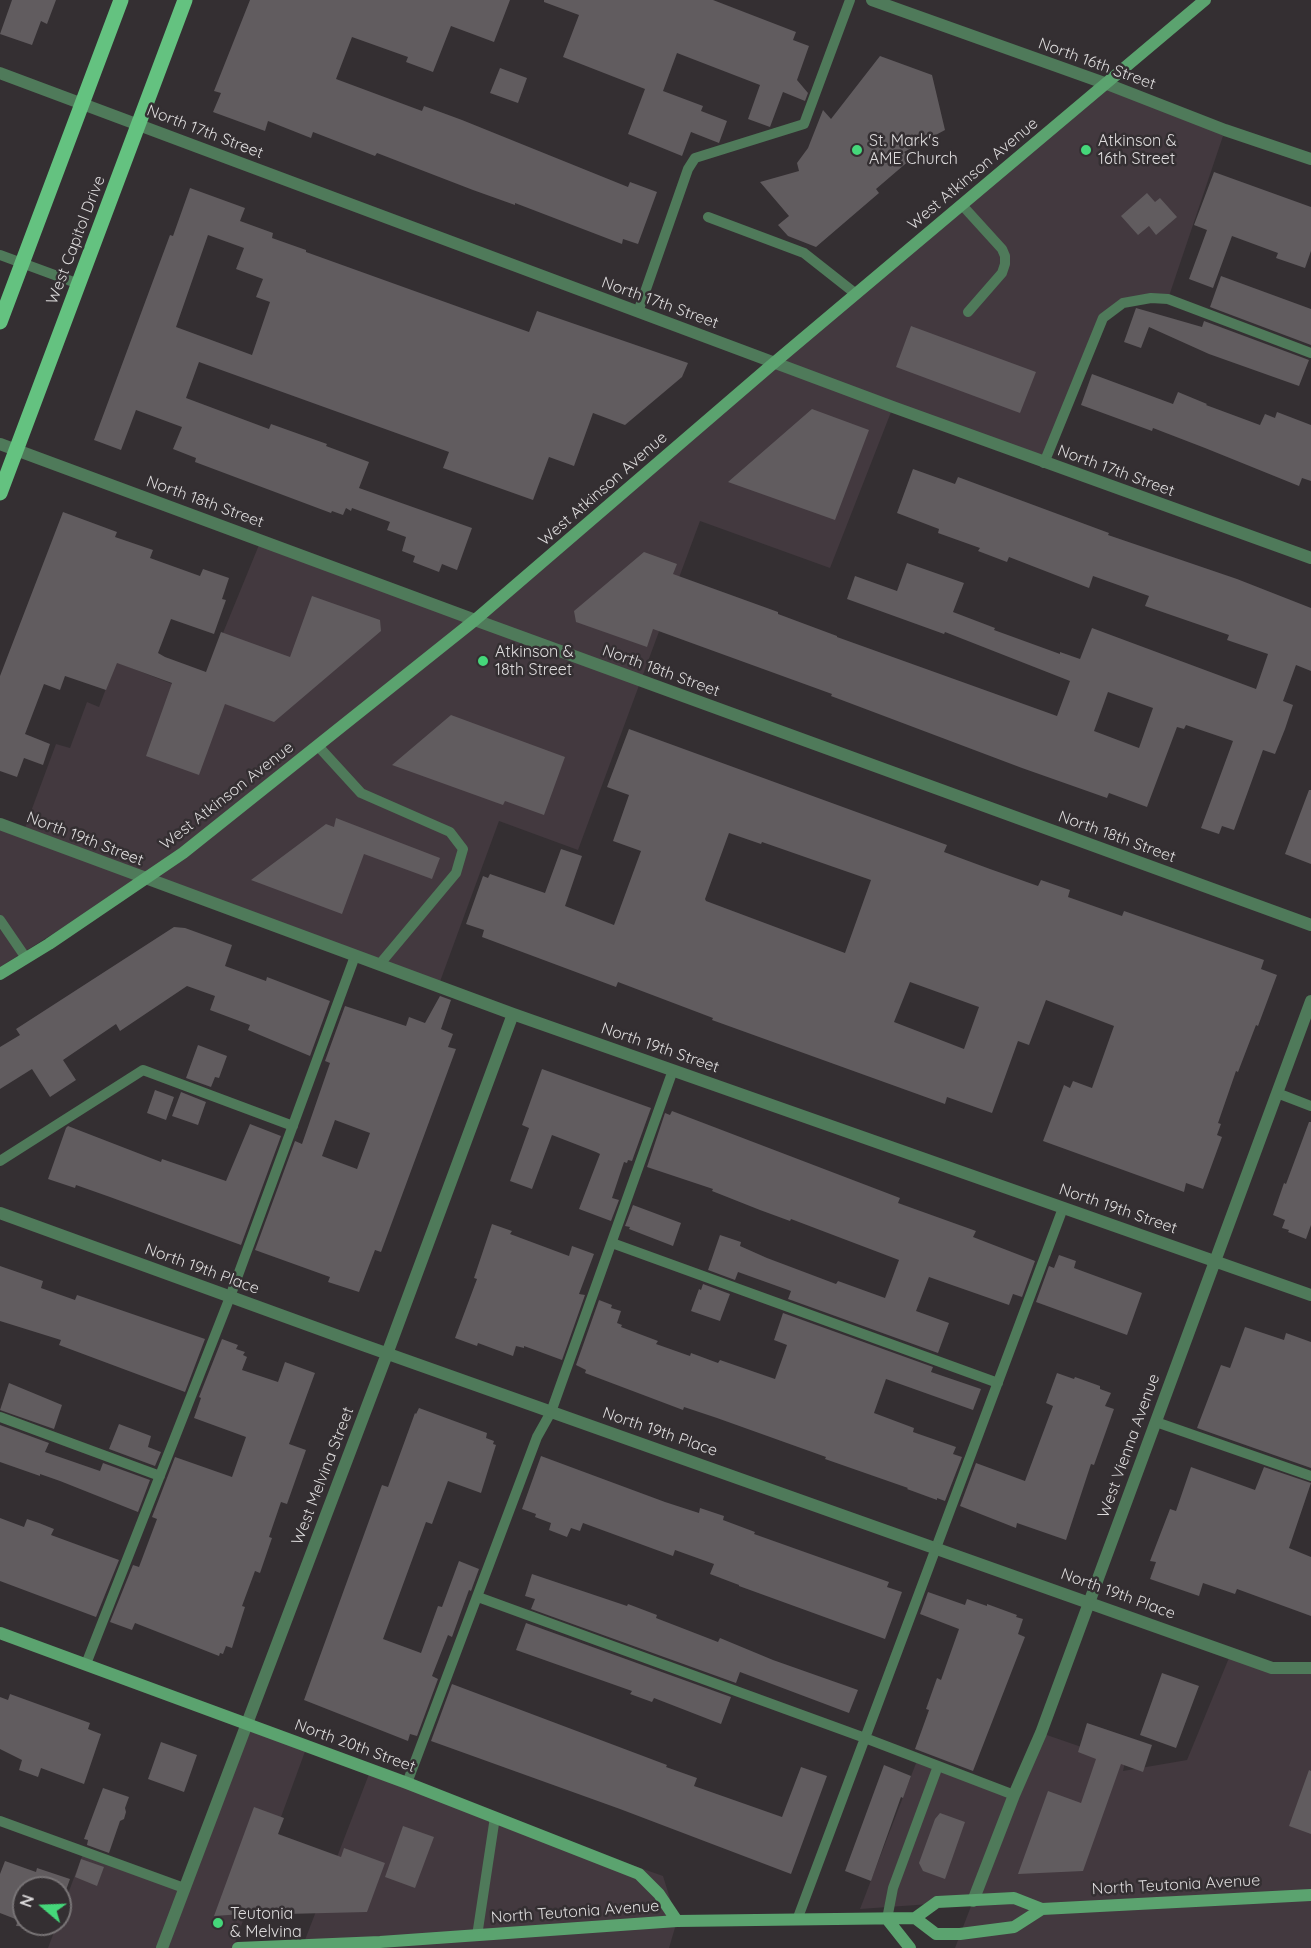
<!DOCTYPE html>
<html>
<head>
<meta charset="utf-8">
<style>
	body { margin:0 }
	#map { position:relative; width:1311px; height:1948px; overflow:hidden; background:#342f32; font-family:Quicksand,sans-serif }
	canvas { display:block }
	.north { position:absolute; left:12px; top:1876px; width:60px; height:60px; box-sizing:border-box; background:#342f32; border:2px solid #787476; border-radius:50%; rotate:289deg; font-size:16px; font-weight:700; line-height:24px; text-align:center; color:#dddbdc }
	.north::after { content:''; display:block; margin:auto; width:21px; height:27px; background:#45d77a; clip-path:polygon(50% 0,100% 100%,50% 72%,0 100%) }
</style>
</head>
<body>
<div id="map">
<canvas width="1311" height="1948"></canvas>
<div class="north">N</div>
</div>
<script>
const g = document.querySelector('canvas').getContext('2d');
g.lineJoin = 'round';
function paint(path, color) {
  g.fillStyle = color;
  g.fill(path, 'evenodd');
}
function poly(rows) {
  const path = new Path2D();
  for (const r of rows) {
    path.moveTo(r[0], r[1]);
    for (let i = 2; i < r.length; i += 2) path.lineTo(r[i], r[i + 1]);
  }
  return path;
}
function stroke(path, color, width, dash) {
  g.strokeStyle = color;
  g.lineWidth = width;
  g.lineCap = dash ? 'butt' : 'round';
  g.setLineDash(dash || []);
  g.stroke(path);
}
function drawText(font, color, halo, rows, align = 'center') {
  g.font = font + ' Quicksand,sans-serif';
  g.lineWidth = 5;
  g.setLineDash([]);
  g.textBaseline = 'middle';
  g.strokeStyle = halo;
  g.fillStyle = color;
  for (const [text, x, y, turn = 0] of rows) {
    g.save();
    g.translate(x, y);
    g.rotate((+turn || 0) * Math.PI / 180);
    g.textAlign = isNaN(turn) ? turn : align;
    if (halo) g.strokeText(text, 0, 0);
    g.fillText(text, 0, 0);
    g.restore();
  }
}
paint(poly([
	[1107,84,1225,130,1168,299,1123,303,1103,319,1044,463,893,407,830,568,700,521,578,850,499,821,438,987,142,878,0,967,0,824,23,833,56,744,70,748,87,702,99,707,116,662,198,694,261,540,475,620],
	[1231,1653,1272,1668,1311,1668,1311,1948,955,1948,973,1901,860,1909,918,1758,1014,1795,1041,1733,1125,1762,1123,1771,1187,1760],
	[247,1724,307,1746,233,1948,48,1948,57,1924,60,1924,60,1915,84,1851,184,1887],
	[371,1769,495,1817,663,1876,677,1921,669,1948,386,1948,380,1942,303,1945]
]), '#43393f');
paint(poly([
	[12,0,56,0,47,24,41,21,32,45,0,34],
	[250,0,510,0,494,42,451,26,433,72,406,62,408,57,352,37,336,79,422,111,424,106,462,120,628,187,630,182,657,192,638,244,623,239,622,244,515,203,515,205,473,190,377,153,375,156,313,132,311,138,268,121,265,131,213,112,221,93,214,91],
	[544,0,713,0,796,32,793,40,809,46,797,80,808,93,805,101,783,92,770,127,748,119,760,85,677,53,663,91,703,106,701,111,727,121,719,143,691,132,682,156,628,134,645,89,563,57,579,15,544,2],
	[880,56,932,75,945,130,904,152,911,159,876,189,879,193,816,247,788,236,778,225,789,216,760,182,799,171,797,163,808,148,823,110,831,119],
	[500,68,527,78,518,103,490,93],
	[1214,172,1311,207,1311,251,1305,268,1276,258,1278,253,1232,236,1213,288,1189,279,1207,230,1194,225],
	[190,188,245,208,240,221,273,233,272,238,306,250,306,252,484,316,529,332,537,311,688,363,682,377,625,425,593,413,574,466,549,457,533,500,443,468,449,452,199,362,186,398,269,429,271,424,327,444,326,446,369,462,359,488,472,528,457,570,442,564,439,572,413,562,415,556,402,551,406,537,387,530,390,522,352,508,351,511,346,508,343,515,332,511,331,513,195,462,196,458,173,449,182,427,136,410,121,450,94,440,170,235,173,236],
	[208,235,244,248,236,269,263,279,256,297,270,302,252,355,176,327],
	[1147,193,1155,202,1160,198,1177,217,1156,235,1149,226,1138,235,1121,216],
	[1221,276,1311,309,1311,345,1210,307],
	[1136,308,1202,327,1204,321,1309,360,1299,386,1209,354,1149,327,1141,348,1124,342],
	[911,326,1036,372,1020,413,896,367],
	[1092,374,1173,404,1178,392,1207,404,1206,405,1260,425,1265,414,1275,418,1277,412,1311,425,1311,481,1302,478,1299,486,1205,448,1153,428,1152,431,1081,405],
	[812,409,869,430,835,520,728,482],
	[913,469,955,484,958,477,1109,533,1108,535,1237,579,1311,608,1311,671,1296,665,1283,701,1293,705,1285,729,1275,754,1263,750,1234,830,1222,826,1219,834,1201,828,1233,741,1186,725,1184,729,1177,727,1147,807,1109,793,1107,798,1022,768,831,696,832,694,653,629,647,647,576,622,574,611,644,552,677,564,673,574,778,612,778,614,837,636,837,637,1057,716,1070,681,945,632,944,634,847,599,855,576,897,591,907,563,964,583,953,612,995,628,994,630,1060,654,1060,652,1080,659,1092,628,1256,689,1268,654,1227,640,1229,635,1145,606,1149,596,1093,576,1089,588,1009,557,1007,562,978,551,980,548,938,533,939,529,897,513],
	[1108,692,1153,708,1139,748,1094,731],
	[63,512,117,532,115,537,153,550,150,558,200,576,203,569,229,578,222,599,226,600,214,634,171,619,158,653,165,657,206,672,221,632,290,657,312,596,380,620,381,631,274,722,225,704,199,775,146,756,172,683,117,663,106,690,65,676,60,690,44,684,25,734,50,744,43,765,24,758,17,777,0,771,0,676],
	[451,715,565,757,544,815,505,801,503,805,392,765],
	[629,729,947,845,944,852,990,869,1038,886,1041,880,1070,890,1068,897,1122,916,1124,911,1264,960,1261,969,1277,975,1258,1026,1256,1025,1238,1072,1236,1071,1218,1123,1221,1124,1217,1135,1222,1137,1203,1189,1186,1183,1184,1192,1043,1141,1064,1085,1070,1088,1073,1081,1092,1088,1114,1026,1046,1000,1029,1045,1018,1041,992,1113,947,1097,945,1104,712,1020,713,1018,618,982,616,987,482,937,484,930,466,924,483,876,488,878,490,874,545,893,561,849,582,856,565,906,614,925,641,851,613,841,629,795,607,787],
	[729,833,761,844,762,842,871,880,845,953,706,901,705,899],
	[910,982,979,1007,964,1049,894,1022],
	[1309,790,1311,790,1311,864,1285,854],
	[336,818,440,858,432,879,364,854,342,914,251,880,326,824,334,827],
	[174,927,185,928,232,945,225,966,266,981,267,977,330,1001,310,1056,248,1030,250,1025,210,1010,215,996,187,986,120,1031,116,1024,63,1060,76,1080,50,1097,32,1069,0,1089,0,1047,20,1035,16,1029],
	[440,996,451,1000,441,1029,453,1034,448,1047,456,1049,381,1252,375,1250,359,1292,328,1282,330,1277,255,1250,295,1141,302,1144,330,1063,325,1061,345,1006,406,1026,409,1017,425,1023],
	[335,1120,370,1133,357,1169,322,1156],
	[198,1045,227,1056,219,1078,215,1077,211,1087,186,1078],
	[542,1069,651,1108,632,1161,628,1160,627,1163,624,1162,612,1198,619,1200,611,1221,579,1209,600,1154,596,1152,552,1135,532,1189,510,1181,529,1128,522,1125],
	[155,1090,174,1097,166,1120,147,1113],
	[181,1092,206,1102,198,1125,172,1116],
	[672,1111,900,1198,898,1203,976,1231,973,1237,1035,1261,1022,1297,1013,1294,1009,1305,929,1277,916,1311,949,1323,938,1353,788,1299,791,1291,738,1272,735,1280,708,1270,720,1235,741,1242,740,1246,767,1258,836,1284,838,1281,885,1298,899,1260,791,1219,790,1221,760,1210,712,1191,713,1189,647,1167,665,1113,670,1115],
	[1309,1122,1311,1122,1311,1225,1306,1239,1288,1232,1289,1230,1282,1228,1285,1220,1273,1215,1284,1183,1286,1184],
	[250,1124,281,1136,241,1245,110,1197,76,1185,75,1188,48,1179,66,1128,68,1126,161,1162,162,1159,226,1181],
	[633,1205,681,1223,673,1246,629,1229,630,1227,625,1226],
	[492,1224,512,1231,510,1234,569,1256,572,1246,594,1254,579,1294,585,1295,562,1360,524,1346,524,1348,516,1346,513,1356,478,1343,477,1346,455,1338,477,1279,474,1278],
	[1059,1255,1076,1261,1074,1268,1142,1293,1127,1335,1036,1302,1049,1266,1054,1268],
	[0,1266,43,1281,41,1288,75,1300,77,1295,205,1339,185,1392,59,1345,61,1340,0,1321],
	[703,1284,730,1294,720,1321,691,1311,699,1289,701,1290],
	[599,1300,612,1305,611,1308,621,1311,617,1323,622,1325,621,1327,658,1341,656,1344,690,1356,691,1353,718,1363,720,1360,775,1379,787,1345,774,1340,783,1313,933,1367,931,1372,981,1389,973,1410,886,1379,874,1413,914,1428,913,1432,956,1447,953,1454,962,1457,945,1501,937,1498,937,1500,907,1489,908,1488,825,1459,826,1457,717,1418,684,1407,683,1410,585,1373,586,1370,576,1365],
	[1245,1327,1284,1340,1286,1333,1311,1342,1311,1468,1197,1428,1221,1365,1230,1368],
	[222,1339,238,1345,236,1349,245,1352,243,1355,247,1357,242,1370,278,1382,285,1362,315,1373,289,1444,306,1450,287,1504,281,1502,269,1537,272,1538,260,1573,255,1571,242,1606,245,1607,232,1648,226,1646,223,1654,220,1653,219,1656,135,1623,132,1630,110,1622,133,1565,139,1567,157,1519,152,1517,175,1457,232,1477,246,1437,194,1418,201,1398,199,1397],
	[1057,1373,1074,1379,1075,1377,1100,1386,1100,1389,1111,1393,1105,1406,1114,1409,1094,1465,1091,1464,1066,1540,1017,1523,1016,1528,960,1506,976,1463,1025,1481,1053,1406,1046,1403],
	[9,1383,62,1405,54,1429,0,1410],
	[419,1408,487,1433,486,1438,494,1441,493,1444,496,1445,481,1493,448,1481,432,1524,426,1522,383,1639,421,1653,438,1606,442,1607,459,1561,479,1569,471,1591,469,1590,452,1637,448,1635,432,1676,438,1679,417,1736,410,1734,408,1741,304,1700,382,1485,388,1487,415,1413,416,1414],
	[119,1424,151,1436,148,1447,161,1452,155,1466,109,1449],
	[0,1425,49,1443,45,1452,100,1471,103,1463,150,1480,138,1512,60,1481,40,1474,40,1476,0,1462],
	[541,1456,665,1502,699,1513,700,1508,724,1516,723,1520,755,1532,754,1534,889,1582,887,1587,902,1592,885,1639,739,1586,739,1585,710,1574,714,1564,675,1550,673,1556,583,1523,580,1531,571,1528,567,1537,549,1530,551,1523,535,1517,536,1514,522,1509],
	[1191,1467,1255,1490,1264,1467,1311,1483,1289,1548,1311,1557,1311,1616,1237,1589,1235,1594,1203,1583,1199,1596,1150,1579,1156,1562,1150,1561,1170,1509,1176,1511],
	[0,1518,24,1527,27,1519,39,1523,54,1529,51,1535,119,1560,96,1617,0,1581],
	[532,1574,627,1606,628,1604,657,1615,656,1618,718,1642,720,1638,773,1660,858,1690,849,1713,740,1672,736,1683,531,1609,535,1599,525,1596],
	[928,1592,965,1605,967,1599,987,1606,987,1604,1017,1615,1016,1617,1023,1619,1018,1634,1025,1637,973,1771,915,1749,929,1710,926,1709,937,1678,941,1680,959,1629,920,1614],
	[526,1623,731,1697,721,1724,654,1698,652,1702,630,1694,632,1691,516,1650],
	[1162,1673,1199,1686,1176,1748,1140,1735],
	[452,1684,667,1765,666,1767,697,1778,694,1786,782,1817,801,1767,827,1776,791,1874,620,1809,431,1741],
	[10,1694,90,1723,88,1729,101,1734,84,1784,41,1768,38,1777,19,1770,22,1760,0,1749,0,1697,8,1700],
	[1087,1723,1152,1745,1143,1772,1121,1764,1083,1871,1018,1874,1048,1791,1081,1803,1096,1759,1078,1752],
	[161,1742,197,1755,184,1792,148,1779],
	[884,1765,911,1776,903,1798,901,1797,871,1881,845,1871],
	[1309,1770,1311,1771,1311,1834,1289,1826],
	[103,1788,129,1797,125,1808,126,1812,124,1819,120,1821,109,1853,87,1845,88,1840,84,1839],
	[254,1807,284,1818,278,1834,341,1857,344,1848,385,1863,367,1912,285,1914,286,1911,214,1916],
	[940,1813,965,1822,945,1879,923,1871,919,1863,935,1819],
	[403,1826,434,1837,415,1888,385,1877],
	[81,1859,104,1867,97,1886,75,1877],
	[5,1861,36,1872,37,1868,70,1879,60,1907,60,1888,24,1888,24,1924,54,1924,53,1928,16,1926,18,1920,0,1913,0,1874]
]), '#615c5f');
stroke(poly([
	[962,205,1002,249,1005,256,1005,264,1002,273,968,312],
	[708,217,804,253,856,294],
	[0,255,79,284],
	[638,312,688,169,695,158,804,124,850,0],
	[1044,463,1103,318,1123,303,1151,298,1168,299,1311,353],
	[318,746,361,793,450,832,463,849,456,873,379,965],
	[0,920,26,958],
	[1277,1093,1311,1106],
	[0,1161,143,1070,293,1126],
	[612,1243,998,1383],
	[0,1417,160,1476],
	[1156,1422,1311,1476],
	[478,1597,865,1738,1014,1795],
	[86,1664,230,1297,355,956],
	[407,1783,537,1437,551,1412,673,1070],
	[0,1821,184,1888],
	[887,1919,893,1888,938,1766],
	[797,1920,1063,1208],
	[477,1936,495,1817]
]), '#4f7a5a', 10);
stroke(poly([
	[872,0,1107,84,1225,130,1311,159],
	[0,73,893,407,1311,558],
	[0,444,475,620,1311,925],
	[0,824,513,1014,1311,1295],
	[0,1213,363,1345,1272,1668,1311,1668],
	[973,1901,1014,1795,1041,1733,1311,1001],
	[162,1948,387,1354,513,1014]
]), '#4f7a5a', 12);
stroke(poly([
	[0,974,49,944,183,853,475,620,775,362,1205,0],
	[0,1633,407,1783,639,1874,659,1894,677,1921],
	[915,1918,936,1934,960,1934,1014,1927,1042,1909],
	[887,1919,910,1948],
	[238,1948,380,1942,677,1921,915,1918,937,1902,1014,1898,1042,1909,1311,1895]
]), '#5ba36f', 12);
stroke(poly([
	[0,322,121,0],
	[0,493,185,0]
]), '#64c280', 15);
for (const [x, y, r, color] of [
	[857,150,6,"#45d77a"],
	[1086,150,6,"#45d77a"],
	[483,661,6,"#45d77a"],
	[218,1923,6,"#45d77a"]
]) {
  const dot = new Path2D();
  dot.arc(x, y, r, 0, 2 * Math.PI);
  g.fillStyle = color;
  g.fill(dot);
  stroke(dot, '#342f32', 2);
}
drawText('16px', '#dddbdc', '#342f32', [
	["North 16th Street",1097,64,20],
	["North 17th Street",205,132,21],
	["West Atkinson Avenue",973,174,-40],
	["West Capitol Drive",76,240,-69],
	["North 17th Street",660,303,20],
	["North 17th Street",1116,471,20],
	["West Atkinson Avenue",603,489,-41],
	["North 18th Street",205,502,20],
	["North 18th Street",661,671,20],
	["West Atkinson Avenue",227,796,-38],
	["North 18th Street",1117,837,20],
	["North 19th Street",85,839,21],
	["North 19th Street",660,1048,19],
	["North 19th Street",1118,1209,19],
	["North 19th Place",202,1269,20],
	["North 19th Place",660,1432,19],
	["West Vienna Avenue",1129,1446,-70],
	["West Melvina Street",323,1476,-69],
	["North 19th Place",1118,1594,20],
	["North 20th Street",355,1746,20],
	["North Teutonia Avenue",1176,1885,-3],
	["North Teutonia Avenue",575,1912,-4]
]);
drawText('16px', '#dddbdc', '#342f32', [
	["St. Mark's",869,141],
	["AME Church",869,159],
	["Atkinson &",1098,141],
	["16th Street",1098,159],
	["Atkinson &",495,652],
	["18th Street",495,670],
	["Teutonia",230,1914],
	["& Melvina",230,1932]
], 'left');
</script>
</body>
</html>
